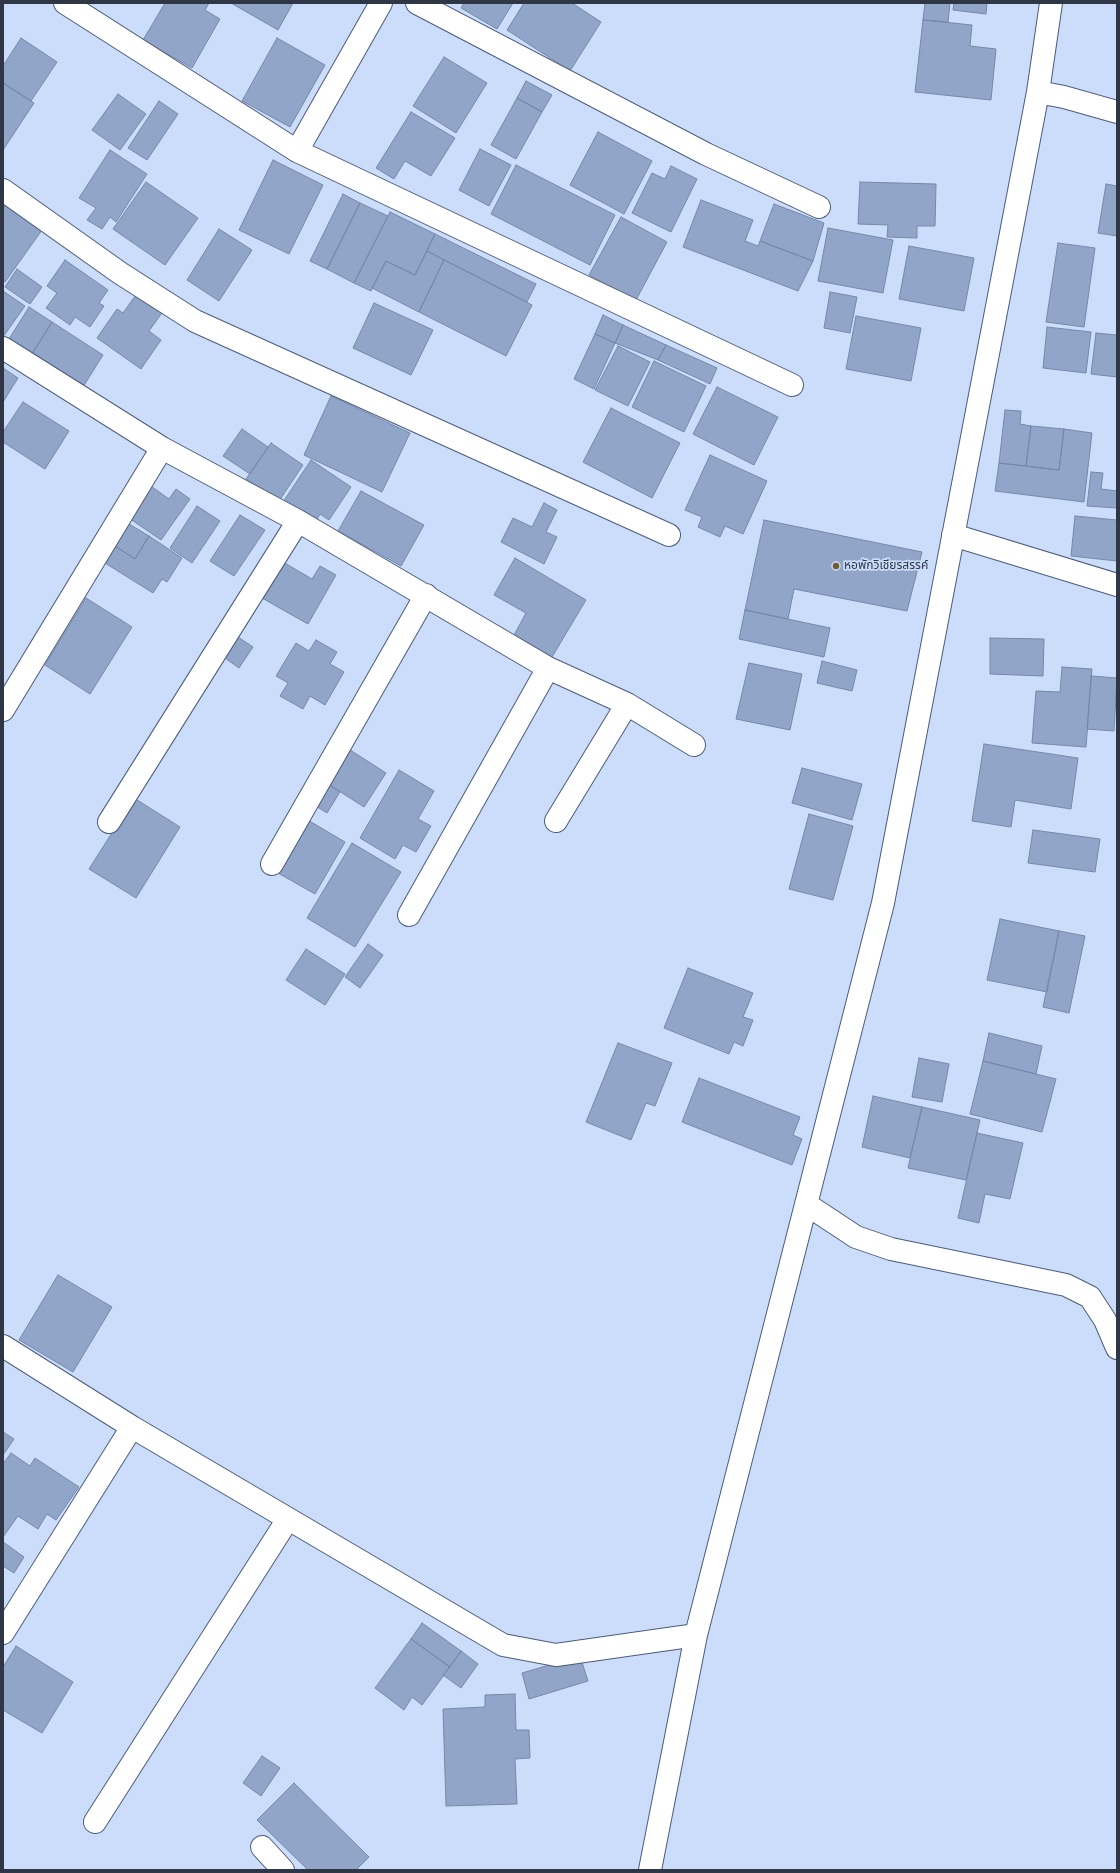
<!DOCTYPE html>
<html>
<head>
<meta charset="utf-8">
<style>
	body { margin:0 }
	#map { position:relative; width:1120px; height:1873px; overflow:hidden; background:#ccddfb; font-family:"Source Serif 4",serif }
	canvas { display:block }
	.frame { position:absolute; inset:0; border:4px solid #2f3746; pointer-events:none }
</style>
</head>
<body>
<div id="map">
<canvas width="1120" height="1873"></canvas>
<div class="frame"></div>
</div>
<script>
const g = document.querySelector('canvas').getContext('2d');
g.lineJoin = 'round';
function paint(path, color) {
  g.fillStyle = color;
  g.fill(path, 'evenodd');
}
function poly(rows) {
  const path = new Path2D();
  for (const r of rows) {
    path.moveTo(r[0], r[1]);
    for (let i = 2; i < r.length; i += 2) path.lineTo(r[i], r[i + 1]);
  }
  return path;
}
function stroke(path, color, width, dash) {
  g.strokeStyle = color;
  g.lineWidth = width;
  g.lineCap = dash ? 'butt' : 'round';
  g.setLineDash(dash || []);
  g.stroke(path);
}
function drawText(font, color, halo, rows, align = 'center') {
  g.font = font + ' "Source Serif 4","Noto Sans Thai",serif';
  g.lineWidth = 3.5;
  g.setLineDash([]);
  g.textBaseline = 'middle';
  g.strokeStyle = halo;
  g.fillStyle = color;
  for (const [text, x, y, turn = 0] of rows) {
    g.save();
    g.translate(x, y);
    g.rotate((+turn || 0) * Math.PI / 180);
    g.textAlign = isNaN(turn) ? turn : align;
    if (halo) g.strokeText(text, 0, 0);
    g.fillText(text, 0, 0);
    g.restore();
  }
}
const building = poly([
	[165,3,209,3,205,10,220,19,192,68,143,40,165,3],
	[231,3,293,3,278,30,231,3],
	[464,3,513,3,497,29,461,8,464,3],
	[524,3,572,3,601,22,570,71,507,30,524,3],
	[925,3,950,3,948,22,923,20,925,3],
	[954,3,987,3,986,14,953,10,954,3],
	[923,20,972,25,970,46,996,49,991,100,915,92,923,20],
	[21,38,57,62,31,101,3,83,3,66,21,38],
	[277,38,325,65,290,127,242,101,277,38],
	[444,57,487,83,456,133,413,106,444,57],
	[526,81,552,95,542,112,517,98,526,81],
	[3,83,34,103,3,150,3,83],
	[118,94,146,114,120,150,92,130,118,94],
	[517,98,542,112,516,159,491,145,517,98],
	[159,101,178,114,147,160,128,148,159,101],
	[411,112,455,138,431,176,405,161,394,179,376,168,411,112],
	[598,132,652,161,624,214,570,185,598,132],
	[480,149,511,165,489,206,459,190,480,149],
	[110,150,147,174,116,222,110,217,102,229,87,220,96,208,79,198,110,150],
	[273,160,323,185,289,254,239,230,273,160],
	[516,165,615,215,590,265,491,214,516,165],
	[671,166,697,179,671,232,632,213,652,173,665,179,671,166],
	[146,182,198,218,165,265,113,229,146,182],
	[860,182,936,184,935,226,917,226,917,238,887,237,888,225,858,224,860,182],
	[1106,184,1117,186,1117,236,1098,233,1106,184],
	[343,194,360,203,327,269,310,261,343,194],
	[10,197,47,223,5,282,3,280,3,208,10,197],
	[701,200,753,220,745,241,758,246,760,241,813,261,798,291,683,247,701,200],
	[360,203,388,216,354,283,327,269,360,203],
	[774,204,824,223,813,261,760,241,774,204],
	[390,212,435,234,415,275,386,261,371,291,354,283,390,212],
	[621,217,667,242,636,300,589,275,621,217],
	[828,228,893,240,883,293,818,281,828,228],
	[219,229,252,250,219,301,187,280,219,229],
	[435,234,536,284,527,302,427,251,435,234],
	[1058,243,1095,248,1084,327,1046,322,1058,243],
	[909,246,974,258,964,311,899,299,909,246],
	[427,251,444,260,419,312,372,288,386,261,415,275,427,251],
	[65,260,108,290,99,303,104,306,90,327,75,317,70,325,46,308,57,293,47,286,65,260],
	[444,260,532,305,506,356,419,312,444,260],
	[17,269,42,287,30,304,5,287,17,269],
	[3,291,25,306,3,337,3,291],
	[138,292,164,310,149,331,161,340,141,369,97,338,117,309,123,313,138,292],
	[830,292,857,297,850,333,824,328,830,292],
	[374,303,433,330,411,375,353,348,374,303],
	[29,307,52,322,27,362,4,347,29,307],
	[603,315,623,325,615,343,595,334,603,315],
	[856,316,921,328,911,381,846,369,856,316],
	[52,322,103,355,78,395,27,362,52,322],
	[623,325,666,345,658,360,615,343,623,325],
	[1047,327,1091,332,1086,373,1043,368,1047,327],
	[1096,333,1117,335,1117,377,1091,374,1096,333],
	[595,334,615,343,594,389,574,379,595,334],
	[666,345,717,368,710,384,658,360,666,345],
	[618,346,650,362,628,406,595,390,618,346],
	[654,361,706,386,684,432,632,407,654,361],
	[3,368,18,378,3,402,3,368],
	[717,387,778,417,754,465,693,434,717,387],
	[331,396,410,433,382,492,304,455,331,396],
	[23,402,69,431,45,469,3,442,3,432,23,402],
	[611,408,680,443,652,498,583,462,611,408],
	[1005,410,1021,411,1020,424,1031,426,1026,466,999,463,1005,410],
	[1031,426,1064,429,1059,470,1026,466,1031,426],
	[242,429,268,447,250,474,223,456,242,429],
	[1064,429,1092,433,1084,502,995,491,999,463,1059,470,1064,429],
	[271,443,303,465,279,501,246,479,271,443],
	[710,455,767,481,743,534,725,526,720,537,698,527,702,517,685,510,710,455],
	[311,460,351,487,329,520,320,514,314,524,283,502,311,460],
	[1091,472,1103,473,1101,489,1117,491,1117,508,1087,506,1091,472],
	[148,484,169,499,176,489,190,499,161,540,126,516,148,484],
	[361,491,424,525,401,566,338,531,361,491],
	[544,503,557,510,546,532,557,537,544,564,501,542,513,518,532,527,544,503],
	[197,506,220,521,192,563,170,548,197,506],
	[240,515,265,530,234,576,210,561,240,515],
	[1075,516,1117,520,1117,561,1071,556,1075,516],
	[764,520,922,552,907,611,794,589,788,619,745,610,764,520],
	[129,524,149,536,135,559,115,546,129,524],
	[149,536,182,558,167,582,162,579,153,593,105,563,115,546,135,559,149,536],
	[515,558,586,600,552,657,514,635,526,613,494,595,515,558],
	[283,562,312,579,320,566,336,575,308,624,262,598,283,562],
	[86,598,132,627,90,694,45,665,86,598],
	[745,610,830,628,824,657,739,639,745,610],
	[232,633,253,647,239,668,218,653,232,633],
	[990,638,1044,639,1043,676,990,674,990,638],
	[316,640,337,652,330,664,344,672,325,705,310,696,303,709,280,696,288,683,276,676,296,643,309,651,316,640],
	[822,661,857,670,852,691,817,683,822,661],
	[749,663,802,674,790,730,736,719,749,663],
	[1062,667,1092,669,1086,747,1032,743,1036,691,1060,692,1062,667],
	[1091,676,1117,678,1114,731,1087,729,1091,676],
	[984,744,1078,758,1071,809,1015,800,1011,827,972,821,984,744],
	[344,746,386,773,364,807,322,780,344,746],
	[802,768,862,784,852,820,792,803,802,768],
	[399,770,434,791,418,819,431,826,416,852,403,845,395,859,360,838,399,770],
	[322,780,340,792,327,813,308,801,322,780],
	[134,798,180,827,136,898,89,869,134,798],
	[809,814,853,826,833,900,789,889,809,814],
	[301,816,345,842,315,894,271,869,301,816],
	[1033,830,1100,839,1095,872,1028,863,1033,830],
	[352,843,401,872,355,947,307,918,352,843],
	[1000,919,1059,931,1047,992,987,980,1000,919],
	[1059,931,1085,936,1069,1013,1043,1007,1059,931],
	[368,944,383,955,360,988,345,977,368,944],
	[306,949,345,974,325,1005,286,980,306,949],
	[688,968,753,993,743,1017,753,1020,743,1046,734,1042,729,1054,664,1028,688,968],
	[989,1033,1042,1046,1036,1074,983,1061,989,1033],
	[618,1043,672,1063,655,1106,646,1103,631,1140,586,1122,618,1043],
	[919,1058,949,1064,942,1102,912,1097,919,1058],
	[983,1061,1056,1079,1042,1132,970,1114,983,1061],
	[699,1078,800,1117,793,1135,802,1139,792,1165,682,1122,699,1078],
	[873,1096,922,1107,910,1158,862,1147,873,1096],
	[922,1107,980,1120,966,1180,908,1168,922,1107],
	[977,1133,1023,1143,1010,1199,985,1194,979,1223,958,1218,977,1133],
	[58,1275,112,1307,73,1372,19,1340,58,1275],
	[3,1432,14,1439,3,1455,3,1432],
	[11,1453,30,1466,35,1458,79,1487,56,1520,47,1514,38,1529,18,1516,3,1537,3,1464,11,1453],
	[3,1542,24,1557,14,1573,3,1566,3,1542],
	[422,1623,461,1651,450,1667,411,1639,422,1623],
	[411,1639,450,1667,422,1705,412,1697,404,1710,375,1688,411,1639],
	[16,1646,73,1682,42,1733,3,1710,3,1667,16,1646],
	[461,1651,478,1664,461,1688,443,1675,461,1651],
	[580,1656,588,1681,529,1699,522,1673,580,1656],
	[515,1694,516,1730,529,1730,530,1758,515,1759,517,1804,446,1806,443,1709,485,1707,485,1695,515,1694],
	[262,1756,280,1768,261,1796,243,1783,262,1756],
	[294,1783,369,1857,356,1870,308,1870,257,1820,294,1783]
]);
paint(building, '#91a5c8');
stroke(building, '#7488a9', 1);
const minor = poly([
	[65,3,297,151,792,385],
	[417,3,706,154,819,207],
	[1038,92,1064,97,1117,112],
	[297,151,381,3],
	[3,190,120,273,195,321,669,535],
	[3,348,162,448,298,521,548,668,627,704,694,745],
	[953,535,1117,585],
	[3,710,162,448],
	[556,821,627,704],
	[109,822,298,521],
	[272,864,426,595],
	[409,915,548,668],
	[806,1204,856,1237,891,1249,1066,1285,1090,1297,1105,1320,1117,1348],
	[3,1346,132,1427,503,1645,556,1655,696,1635],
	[3,1633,132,1427],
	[95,1822,288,1519],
	[262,1847,283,1870],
	[650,1870,696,1635,883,903,1038,92,1051,3]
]);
stroke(minor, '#4b5c7c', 24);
stroke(minor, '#fff', 22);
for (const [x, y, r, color] of [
	[836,566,4,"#745b2c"]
]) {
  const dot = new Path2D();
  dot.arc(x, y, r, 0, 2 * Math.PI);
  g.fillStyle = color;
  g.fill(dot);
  stroke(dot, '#ccddfb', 1.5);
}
drawText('12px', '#2f3746', '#ccddfb', [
	["หอพักวิเชียรสรรค์",844,566]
], 'left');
</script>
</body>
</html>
